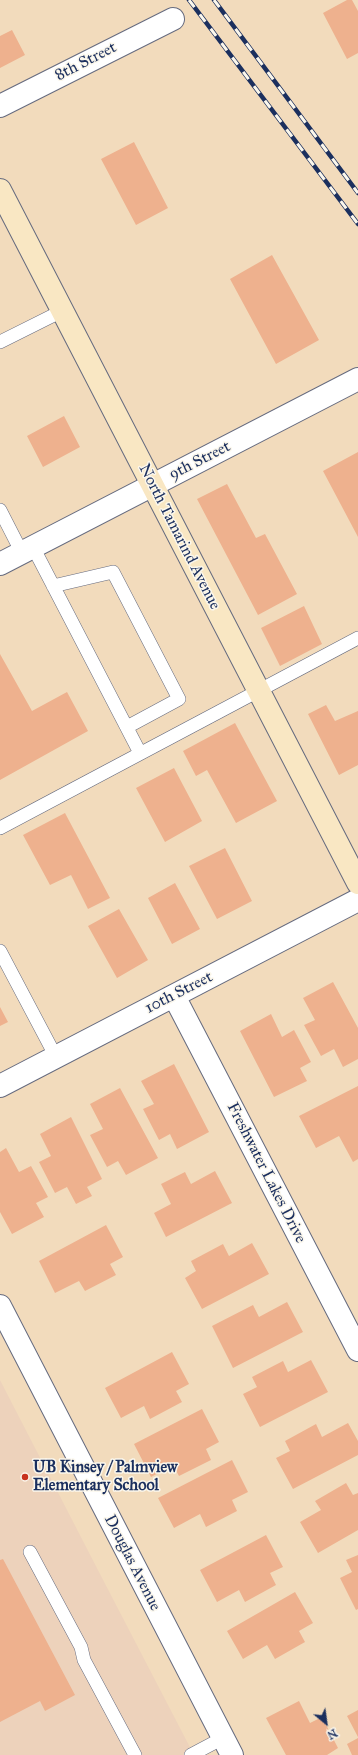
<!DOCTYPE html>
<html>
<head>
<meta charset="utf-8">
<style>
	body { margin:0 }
	#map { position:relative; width:358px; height:1755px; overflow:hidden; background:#f2dbbc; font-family:"IM FELL Great Primer",serif }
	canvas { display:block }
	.north { position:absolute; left:306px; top:1703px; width:40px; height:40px; -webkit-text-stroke:3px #fbf7ec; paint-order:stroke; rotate:151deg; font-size:11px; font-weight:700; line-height:16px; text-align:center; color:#1b2f5e }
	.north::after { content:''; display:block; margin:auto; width:14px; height:18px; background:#1b2f5e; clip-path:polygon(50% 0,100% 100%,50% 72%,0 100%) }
</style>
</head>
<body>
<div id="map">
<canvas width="358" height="1755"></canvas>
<div class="north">N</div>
</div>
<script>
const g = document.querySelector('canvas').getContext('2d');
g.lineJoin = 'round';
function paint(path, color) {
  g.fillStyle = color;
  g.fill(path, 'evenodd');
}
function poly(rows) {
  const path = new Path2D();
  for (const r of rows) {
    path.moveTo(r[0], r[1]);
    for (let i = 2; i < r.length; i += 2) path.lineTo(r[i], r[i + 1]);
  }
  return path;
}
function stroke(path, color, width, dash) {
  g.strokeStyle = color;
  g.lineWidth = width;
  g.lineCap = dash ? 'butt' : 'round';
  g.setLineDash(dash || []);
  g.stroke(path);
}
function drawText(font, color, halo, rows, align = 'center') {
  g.font = font + ' "IM FELL Great Primer",serif';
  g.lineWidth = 3;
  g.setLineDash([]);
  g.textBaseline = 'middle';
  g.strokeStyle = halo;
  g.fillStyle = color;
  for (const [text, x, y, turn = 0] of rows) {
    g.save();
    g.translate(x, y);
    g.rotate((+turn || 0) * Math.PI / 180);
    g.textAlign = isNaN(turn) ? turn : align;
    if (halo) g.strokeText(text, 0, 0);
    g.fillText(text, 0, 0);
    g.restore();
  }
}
paint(poly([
	[0,1380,100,1574,194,1755,0,1755]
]), '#edd2bb');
paint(poly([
	[347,0,352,0,358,11,358,53,347,59,323,13],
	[12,30,25,55,0,68,0,36],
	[134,142,168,208,136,225,101,159],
	[272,255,319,340,276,364,230,279],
	[64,416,80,447,43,467,27,436],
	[358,452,358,537,323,471],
	[227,484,256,538,265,534,297,594,258,615,197,499],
	[304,606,322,644,280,666,261,628],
	[0,654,32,711,67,692,88,731,0,780],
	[326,705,335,721,358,711,358,765,339,775,308,714],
	[235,723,277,801,236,823,207,770,196,776,183,751],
	[174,768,202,821,165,842,136,788],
	[65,813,110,898,88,909,71,875,50,885,23,835],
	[225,848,252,901,217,919,189,866],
	[175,883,200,929,172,944,148,898],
	[119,909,148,960,117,978,88,926],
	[333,982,358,1028,358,1059,343,1067,334,1049,321,1056,304,1025,315,1020,303,998],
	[0,1007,8,1022,0,1026],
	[271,1014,282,1037,294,1030,311,1062,300,1068,307,1081,274,1097,240,1031],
	[174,1064,209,1132,177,1149,170,1134,159,1140,143,1109,154,1104,141,1081],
	[358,1086,358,1159,353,1162,339,1136,316,1148,299,1116],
	[120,1088,158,1158,126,1175,118,1161,107,1167,90,1135,103,1129,90,1104],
	[71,1117,102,1179,87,1187,92,1196,76,1204,67,1187,55,1193,39,1162,51,1156,40,1134],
	[6,1148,19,1172,31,1166,48,1197,36,1203,44,1217,12,1234,0,1212,0,1152],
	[215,1171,232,1203,166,1237,154,1213,171,1204,161,1184,185,1172,191,1184],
	[106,1225,123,1257,110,1264,116,1275,85,1291,79,1281,55,1293,39,1261],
	[252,1243,269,1274,202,1309,185,1278,196,1271,191,1261,223,1244,229,1256],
	[287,1302,303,1332,233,1368,212,1326,253,1305,259,1317],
	[172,1352,189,1384,176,1391,182,1402,150,1419,144,1406,121,1418,105,1388],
	[311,1360,328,1392,260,1427,243,1394,257,1387,252,1377,283,1361,288,1372],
	[202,1409,219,1442,206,1449,211,1460,179,1476,173,1465,151,1477,134,1444],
	[348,1423,358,1441,358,1455,293,1489,276,1458,290,1451,285,1441,316,1424,322,1437],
	[232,1460,248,1492,232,1500,237,1511,206,1527,200,1514,174,1528,158,1498],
	[346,1483,353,1495,358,1493,358,1530,318,1553,300,1522,321,1510,315,1501],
	[266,1535,283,1567,270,1573,276,1585,245,1602,239,1590,217,1602,200,1570],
	[358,1555,358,1609,356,1610,340,1578,352,1572,346,1560],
	[3,1559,75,1695,45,1711,40,1701,0,1722,0,1560],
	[295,1592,313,1623,299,1631,305,1642,275,1659,267,1645,243,1659,227,1631],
	[299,1701,310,1723,322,1717,338,1748,327,1755,286,1755,266,1718],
	[358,1710,358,1737,347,1716],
	[358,1738,358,1755,352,1755,347,1744]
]), '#eeb18e');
const lane = poly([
	[0,342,62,311],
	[0,510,22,553],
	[33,547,140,753],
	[53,586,113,572,179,699,127,727],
	[0,828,358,638],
	[0,951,56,1057],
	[30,1552,81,1647,84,1660,135,1755],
	[191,1755,223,1738]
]);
const street = poly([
	[0,106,173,19],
	[0,564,358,379],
	[174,996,358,1350],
	[0,1086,358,900],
	[0,1306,232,1755]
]);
const secondary = poly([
	[0,190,358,883]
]);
stroke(lane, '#666b7f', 14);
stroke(street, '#666b7f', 24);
stroke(secondary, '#666b7f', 24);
stroke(lane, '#fff', 13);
stroke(street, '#fff', 22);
stroke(secondary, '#f9e7c3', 22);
const rail = poly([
	[189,0,358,224],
	[214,0,358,193]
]);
stroke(rail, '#1b2f5e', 4.5);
stroke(rail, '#fbf7ec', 3, [9]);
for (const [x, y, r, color] of [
	[25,1477,4,"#c8321e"]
]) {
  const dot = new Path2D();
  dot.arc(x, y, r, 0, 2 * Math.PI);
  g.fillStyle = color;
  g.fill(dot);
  stroke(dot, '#fbf7ec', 1.5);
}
drawText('16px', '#1b2f5e', '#fbf7ec', [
	["8th Street",86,62,-27],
	["9th Street",200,461,-27],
	["North Tamarind Avenue",179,537,63],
	["10th Street",179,993,-27],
	["Freshwater Lakes Drive",266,1173,63],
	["Douglas Avenue",132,1563,63]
]);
drawText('bold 16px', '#1b2f5e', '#fbf7ec', [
	["UB Kinsey / Palmview",33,1468],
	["Elementary School",33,1486]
], 'left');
</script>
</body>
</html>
